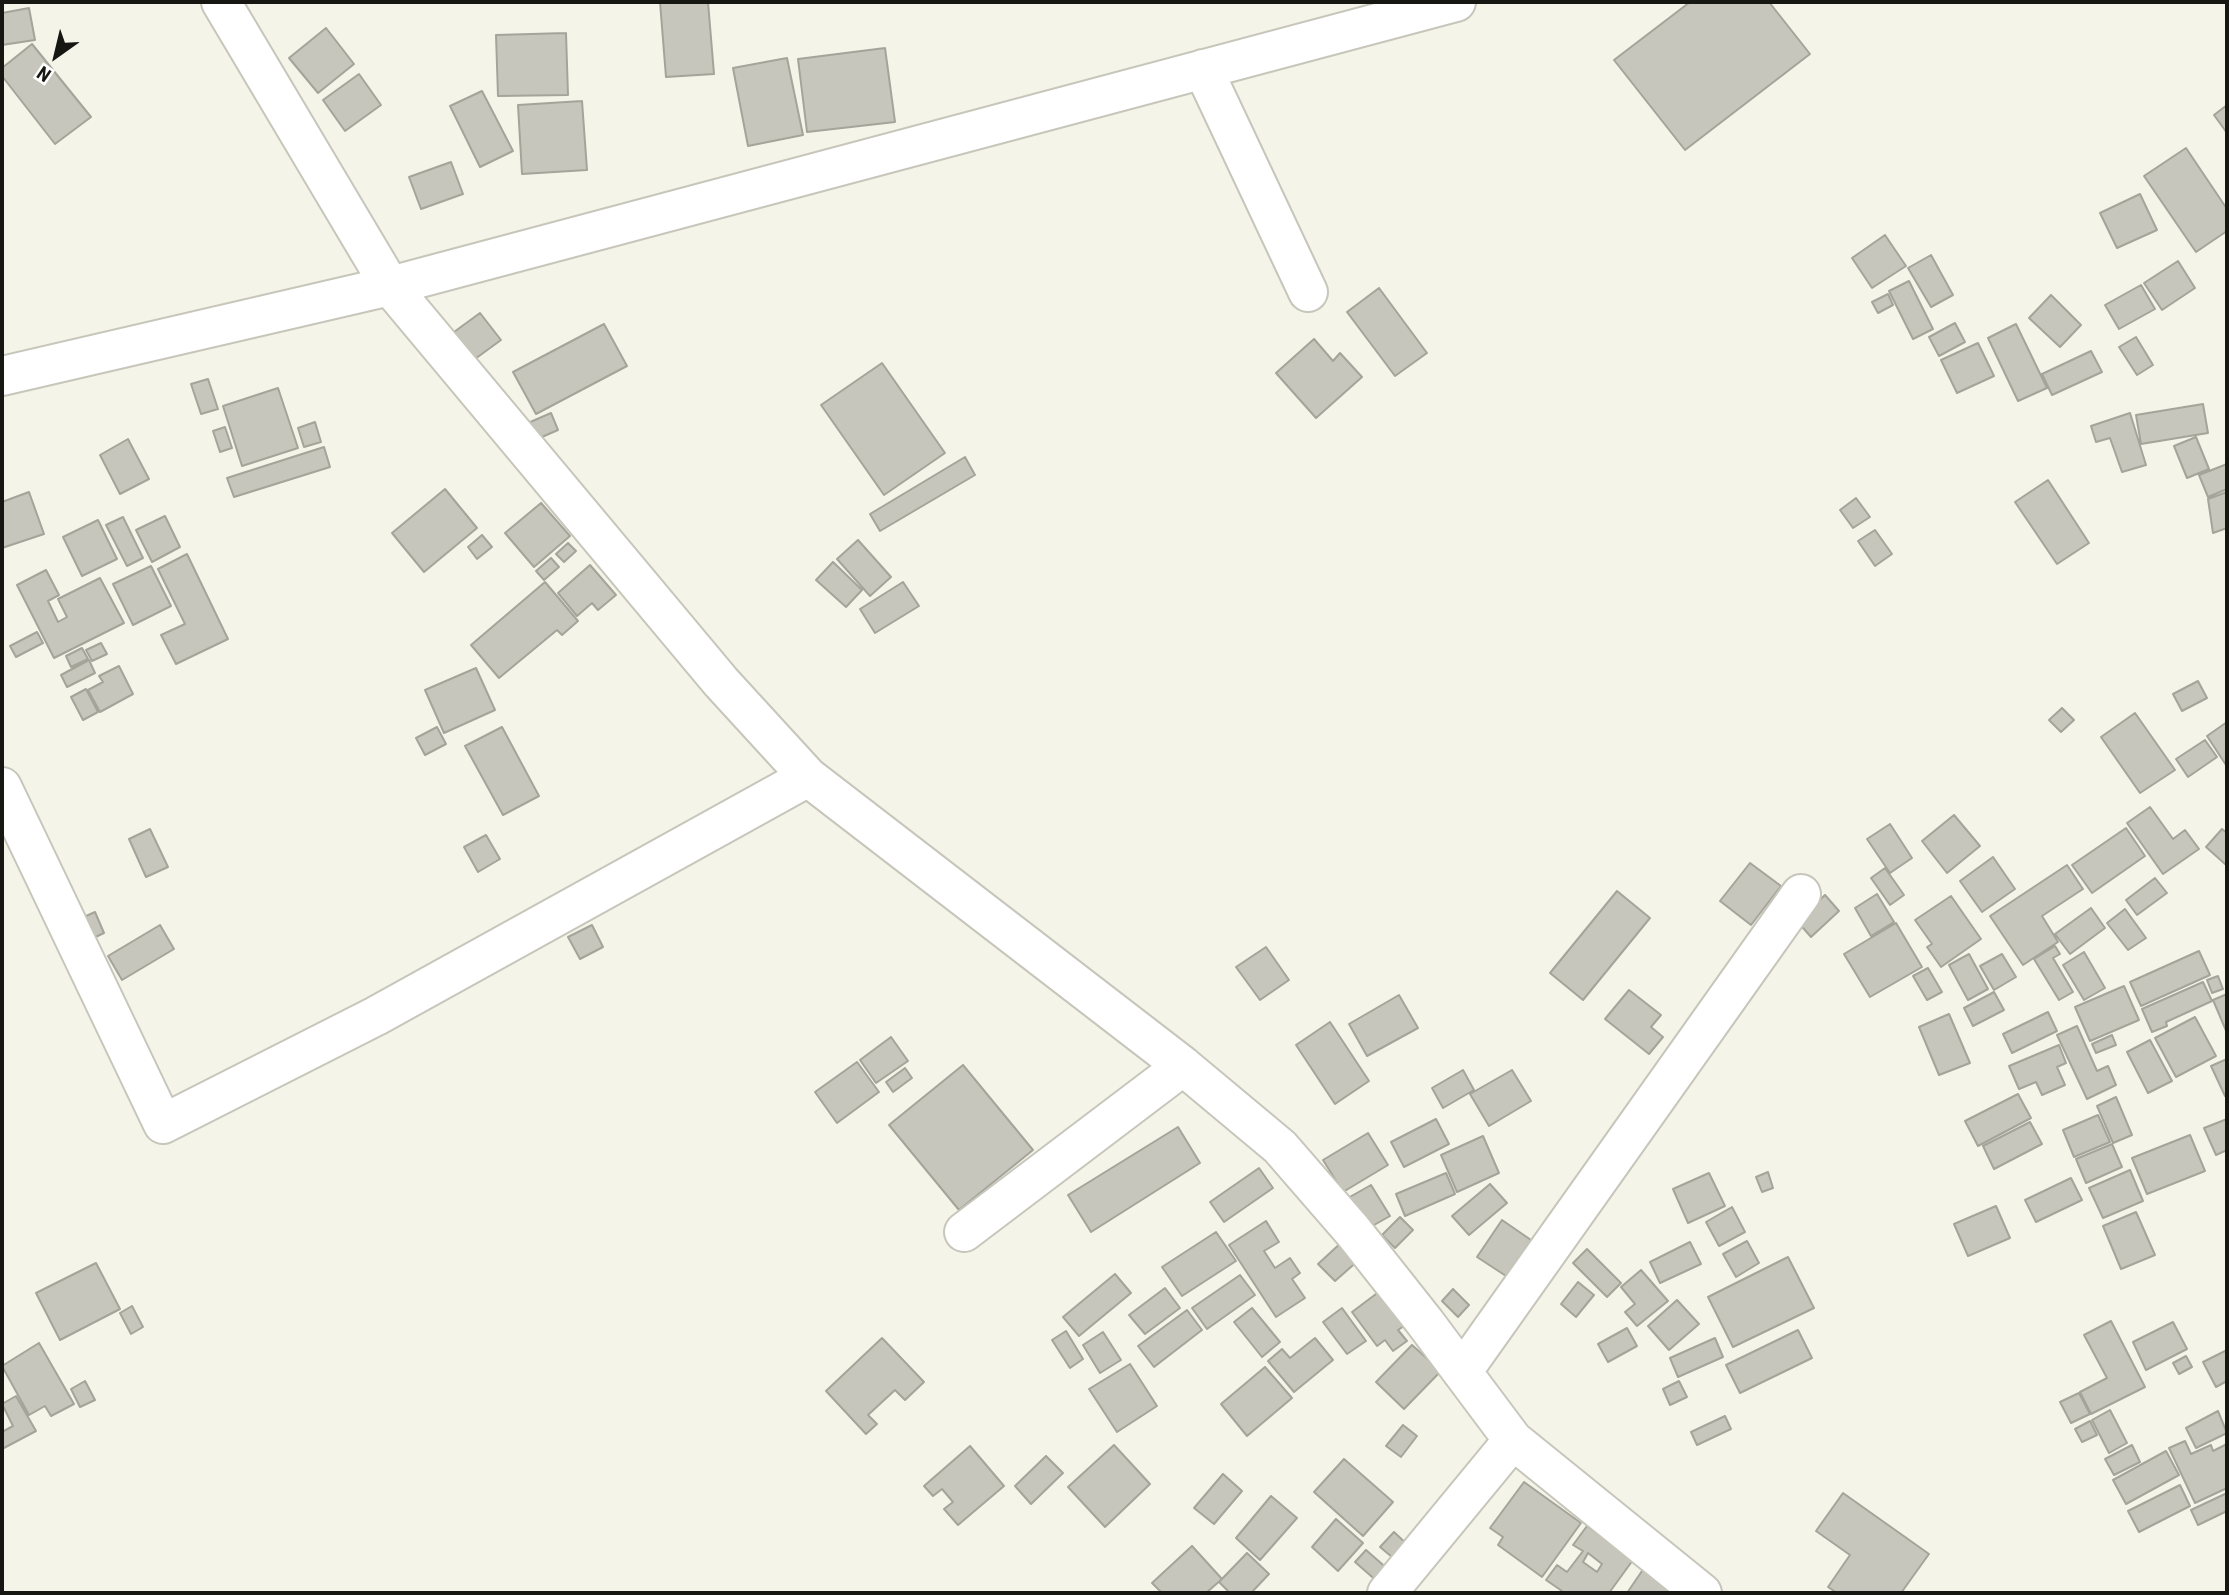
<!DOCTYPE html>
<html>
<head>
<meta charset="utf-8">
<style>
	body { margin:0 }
	#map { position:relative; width:2229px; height:1595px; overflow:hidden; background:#f5f4e9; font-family:"Roboto Condensed",sans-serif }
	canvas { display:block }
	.frame { position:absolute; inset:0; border:4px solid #161612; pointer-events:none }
	.north { position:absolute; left:21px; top:21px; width:70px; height:70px; -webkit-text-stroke:5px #fff; paint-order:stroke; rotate:214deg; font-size:19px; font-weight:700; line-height:28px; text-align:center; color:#161612 }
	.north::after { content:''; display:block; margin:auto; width:24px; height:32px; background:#161612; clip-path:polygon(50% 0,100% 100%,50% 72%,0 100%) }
</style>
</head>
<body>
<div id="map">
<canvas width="2229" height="1595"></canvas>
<div class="frame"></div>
<div class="north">N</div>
</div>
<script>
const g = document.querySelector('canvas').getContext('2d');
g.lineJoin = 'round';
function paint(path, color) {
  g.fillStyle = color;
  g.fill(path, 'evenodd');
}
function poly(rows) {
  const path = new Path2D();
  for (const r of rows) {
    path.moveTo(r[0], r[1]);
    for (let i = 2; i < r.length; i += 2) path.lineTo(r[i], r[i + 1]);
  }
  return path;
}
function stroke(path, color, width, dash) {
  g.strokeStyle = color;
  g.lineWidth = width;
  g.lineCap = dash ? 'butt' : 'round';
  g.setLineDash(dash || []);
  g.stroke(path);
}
const building = poly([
	[660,2,708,2,714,74,666,77,660,2],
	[1690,2,1769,2,1810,54,1685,150,1614,60,1690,2],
	[29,8,35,40,2,45,2,13,29,8],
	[326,28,354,64,318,93,289,58,326,28],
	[566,33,568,95,498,96,496,35,566,33],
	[32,44,91,117,55,144,2,76,2,68,32,44],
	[885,48,895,122,807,132,798,59,885,48],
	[787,58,803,135,748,146,733,68,787,58],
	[359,74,381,105,345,131,323,100,359,74],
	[482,91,513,151,480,167,450,106,482,91],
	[582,101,587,170,522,174,518,105,582,101],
	[2227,105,2227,133,2214,115,2227,105],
	[2186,148,2227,209,2227,231,2196,252,2144,176,2186,148],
	[451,162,463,194,421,209,409,177,451,162],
	[2140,194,2157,230,2117,248,2100,213,2140,194],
	[1885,235,1906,266,1872,288,1852,258,1885,235],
	[1931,255,1953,295,1931,307,1908,268,1931,255],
	[2178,261,2195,288,2162,310,2144,283,2178,261],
	[1909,281,1933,329,1913,339,1889,291,1909,281],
	[2141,285,2155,309,2119,329,2105,305,2141,285],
	[1379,288,1427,353,1395,376,1347,312,1379,288],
	[1888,294,1893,305,1878,313,1872,302,1888,294],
	[2051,295,2081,325,2060,347,2029,318,2051,295],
	[480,313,501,340,475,359,454,332,480,313],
	[1955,323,1965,342,1939,356,1929,337,1955,323],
	[604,324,627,366,536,414,513,372,604,324],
	[2016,324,2047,388,2018,401,1988,338,2016,324],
	[2136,337,2153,365,2137,375,2119,347,2136,337],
	[1314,339,1333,361,1340,353,1362,377,1316,418,1276,373,1314,339],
	[1978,343,1994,376,1957,393,1941,360,1978,343],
	[2091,351,2102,372,2052,395,2042,374,2091,351],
	[882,363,945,453,884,495,821,405,882,363],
	[208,379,218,409,201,414,191,384,208,379],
	[278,388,298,448,242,466,223,406,278,388],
	[2203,404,2208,433,2141,444,2136,415,2203,404],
	[551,413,558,430,535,440,528,423,551,413],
	[2130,413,2146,465,2122,472,2110,438,2096,442,2091,426,2130,413],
	[315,422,321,442,304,447,298,428,315,422],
	[225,427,232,448,220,452,213,431,225,427],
	[2196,437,2209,469,2187,478,2174,446,2196,437],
	[128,439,149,479,120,494,100,455,128,439],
	[324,447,330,467,234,497,227,478,324,447],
	[965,457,975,475,880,531,870,514,965,457],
	[2227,464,2227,489,2208,497,2199,475,2227,464],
	[2048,480,2089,543,2057,564,2015,502,2048,480],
	[445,489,477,528,424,572,392,533,445,489],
	[29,492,44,534,2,548,2,502,29,492],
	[2227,492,2227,528,2213,533,2208,499,2227,492],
	[1856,498,1870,517,1853,528,1840,510,1856,498],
	[541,503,570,536,534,567,505,533,541,503],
	[165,516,180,547,152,562,136,530,165,516],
	[123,517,143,558,127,566,106,525,123,517],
	[98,520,117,559,82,576,63,537,98,520],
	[1875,530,1892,554,1875,566,1858,541,1875,530],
	[482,535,492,547,477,559,468,547,482,535],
	[858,540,891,577,870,596,837,559,858,540],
	[568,543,576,551,564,562,556,554,568,543],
	[187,554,228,639,176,664,161,635,185,624,158,569,187,554],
	[551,558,559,567,544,580,536,571,551,558],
	[833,562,862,590,846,607,816,580,833,562],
	[590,565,616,595,598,610,592,603,577,616,558,593,590,565],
	[151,566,171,606,133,625,113,584,151,566],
	[46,570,59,595,48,601,58,622,67,617,58,599,100,578,124,623,54,658,17,585,46,570],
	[545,582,578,621,562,635,557,630,499,678,471,645,545,582],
	[903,582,919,606,875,633,860,609,903,582],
	[37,632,43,643,16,657,10,646,37,632],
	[101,643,107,654,92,661,86,650,101,643],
	[82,648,88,659,71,667,66,656,82,648],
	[89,660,95,673,67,687,61,675,89,660],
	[119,666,133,694,100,712,88,690,103,682,99,676,119,666],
	[476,668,495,710,444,733,425,690,476,668],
	[2198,681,2207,698,2182,711,2173,694,2198,681],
	[86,689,98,712,83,720,71,697,86,689],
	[2062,708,2074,720,2061,732,2049,720,2062,708],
	[2135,713,2175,770,2140,793,2101,737,2135,713],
	[2227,722,2227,764,2226,765,2207,736,2227,722],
	[437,727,446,744,425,755,416,738,437,727],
	[502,727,539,796,503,815,465,746,502,727],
	[2205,740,2217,757,2188,777,2176,759,2205,740],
	[2150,807,2173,839,2185,830,2199,849,2163,874,2127,823,2150,807],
	[1954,815,1980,846,1947,873,1922,841,1954,815],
	[1890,824,1912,858,1890,873,1867,839,1890,824],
	[2126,828,2145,856,2092,893,2072,865,2126,828],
	[150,829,168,867,146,877,129,839,150,829],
	[2222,829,2227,833,2227,861,2225,864,2206,847,2222,829],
	[486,835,500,859,478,872,464,847,486,835],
	[1993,857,2015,889,1982,912,1960,881,1993,857],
	[1750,863,1781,886,1751,925,1720,901,1750,863],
	[2067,865,2083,889,2042,916,2058,942,2023,965,1990,916,2067,865],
	[1885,868,1904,895,1890,905,1871,878,1885,868],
	[2155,878,2167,893,2137,915,2126,900,2155,878],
	[1617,891,1650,918,1583,1000,1550,973,1617,891],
	[1877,894,1894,922,1871,936,1855,908,1877,894],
	[1825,895,1839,911,1811,937,1797,921,1825,895],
	[1951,896,1981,939,1941,967,1927,947,1932,944,1915,920,1951,896],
	[2091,908,2105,928,2070,954,2055,934,2091,908],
	[2125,909,2146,938,2128,950,2107,923,2125,909],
	[95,912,104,933,85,942,75,921,95,912],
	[1896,923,1922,967,1870,997,1844,954,1896,923],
	[160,925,174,949,122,980,108,956,160,925],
	[592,925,603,947,580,959,568,937,592,925],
	[2055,946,2060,954,2053,958,2073,992,2059,1000,2034,959,2055,946],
	[1266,947,1289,980,1260,1000,1236,967,1266,947],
	[2199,951,2210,975,2141,1006,2130,982,2199,951],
	[2084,952,2105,988,2084,1000,2063,965,2084,952],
	[1969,954,1988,989,1968,1000,1949,965,1969,954],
	[2002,954,2016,977,1994,990,1980,966,2002,954],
	[1928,968,1942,992,1927,1000,1913,976,1928,968],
	[2218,976,2223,989,2212,993,2207,980,2218,976],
	[2203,982,2212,1001,2166,1022,2167,1026,2152,1032,2142,1009,2203,982],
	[2124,986,2139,1020,2090,1041,2075,1007,2124,986],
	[1629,990,1661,1015,1651,1027,1663,1037,1649,1054,1605,1019,1629,990],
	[1994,992,2004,1010,1973,1026,1964,1008,1994,992],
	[2227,994,2227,1033,2213,1000,2227,994],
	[1399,995,1418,1028,1367,1056,1349,1024,1399,995],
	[2048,1012,2057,1031,2012,1053,2003,1034,2048,1012],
	[1949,1014,1970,1063,1939,1075,1919,1027,1949,1014],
	[2195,1017,2216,1056,2176,1077,2155,1038,2195,1017],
	[1330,1022,1369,1081,1335,1104,1296,1045,1330,1022],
	[2077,1026,2097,1071,2108,1066,2116,1085,2087,1099,2057,1035,2077,1026],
	[2112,1035,2116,1045,2096,1053,2092,1044,2112,1035],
	[891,1037,908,1061,876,1083,860,1060,891,1037],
	[2150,1040,2172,1081,2148,1093,2127,1052,2150,1040],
	[2059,1045,2066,1063,2057,1067,2065,1085,2042,1095,2036,1082,2019,1089,2009,1066,2059,1045],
	[2227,1059,2227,1095,2225,1096,2211,1066,2227,1059],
	[857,1062,879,1092,837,1123,815,1092,857,1062],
	[963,1065,1033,1150,959,1210,889,1125,963,1065],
	[905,1068,912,1078,893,1092,886,1082,905,1068],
	[1463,1070,1474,1090,1443,1108,1432,1088,1463,1070],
	[1512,1070,1531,1101,1489,1126,1470,1094,1512,1070],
	[2018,1094,2031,1118,1978,1146,1965,1121,2018,1094],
	[2116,1097,2132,1135,2113,1143,2097,1106,2116,1097],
	[2098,1115,2110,1142,2074,1157,2063,1130,2098,1115],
	[1436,1119,1449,1144,1404,1167,1391,1142,1436,1119],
	[2227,1119,2227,1150,2216,1155,2204,1128,2227,1119],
	[2030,1122,2042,1144,1994,1169,1983,1146,2030,1122],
	[1178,1127,1200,1163,1091,1232,1068,1195,1178,1127],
	[1368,1133,1388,1165,1343,1192,1323,1160,1368,1133],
	[2190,1135,2205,1171,2147,1194,2132,1158,2190,1135],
	[1483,1136,1499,1173,1457,1192,1441,1155,1483,1136],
	[2112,1144,2122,1167,2086,1183,2076,1159,2112,1144],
	[1259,1168,1273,1188,1224,1222,1210,1202,1259,1168],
	[2130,1170,2143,1201,2103,1218,2089,1188,2130,1170],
	[1768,1172,1773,1188,1762,1192,1756,1177,1768,1172],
	[1446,1173,1455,1194,1405,1216,1396,1194,1446,1173],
	[1709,1173,1725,1206,1688,1223,1673,1189,1709,1173],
	[2071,1178,2082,1200,2036,1222,2025,1200,2071,1178],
	[1490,1184,1507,1203,1469,1235,1452,1216,1490,1184],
	[1371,1185,1390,1216,1367,1229,1348,1198,1371,1185],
	[1996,1206,2010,1238,1968,1256,1954,1224,1996,1206],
	[1732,1207,1745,1232,1719,1246,1706,1222,1732,1207],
	[2136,1212,2155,1255,2121,1269,2103,1226,2136,1212],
	[1400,1217,1413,1230,1395,1248,1382,1235,1400,1217],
	[1502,1220,1531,1240,1506,1276,1477,1257,1502,1220],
	[1266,1221,1279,1242,1264,1251,1275,1268,1290,1258,1300,1273,1292,1279,1305,1298,1276,1317,1229,1245,1266,1221],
	[1216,1232,1236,1261,1182,1296,1162,1267,1216,1232],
	[1343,1241,1360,1259,1335,1281,1318,1264,1343,1241],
	[1747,1241,1759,1263,1736,1277,1723,1254,1747,1241],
	[1690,1242,1701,1264,1660,1283,1650,1262,1690,1242],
	[1587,1249,1621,1283,1607,1297,1573,1263,1587,1249],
	[1788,1257,1814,1308,1733,1347,1708,1297,1788,1257],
	[96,1263,120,1309,60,1340,36,1293,96,1263],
	[1641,1270,1668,1301,1637,1326,1625,1312,1635,1304,1621,1287,1641,1270],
	[1115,1274,1131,1293,1079,1336,1063,1317,1115,1274],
	[1240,1275,1255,1295,1207,1329,1192,1308,1240,1275],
	[1578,1282,1594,1295,1576,1317,1561,1304,1578,1282],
	[1165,1288,1180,1308,1145,1334,1129,1315,1165,1288],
	[1384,1288,1410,1322,1398,1330,1407,1341,1393,1351,1385,1340,1377,1346,1352,1312,1384,1288],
	[1453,1289,1469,1305,1458,1317,1442,1301,1453,1289],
	[1677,1300,1699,1324,1669,1350,1648,1326,1677,1300],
	[132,1306,143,1327,131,1334,120,1313,132,1306],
	[1252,1308,1280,1342,1262,1357,1234,1322,1252,1308],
	[1342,1308,1366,1341,1347,1354,1323,1322,1342,1308],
	[1187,1310,1202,1330,1154,1367,1138,1346,1187,1310],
	[2111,1321,2145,1387,2091,1414,2080,1392,2107,1378,2084,1335,2111,1321],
	[2173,1322,2187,1349,2146,1370,2133,1342,2173,1322],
	[1627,1328,1637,1346,1608,1362,1598,1344,1627,1328],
	[1798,1330,1812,1358,1740,1393,1726,1365,1798,1330],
	[1066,1331,1083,1359,1070,1368,1052,1340,1066,1331],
	[1103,1332,1121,1360,1100,1373,1083,1345,1103,1332],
	[882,1338,924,1382,905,1400,895,1390,868,1415,877,1424,866,1434,826,1391,882,1338],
	[1315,1338,1333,1360,1294,1392,1268,1361,1282,1349,1290,1358,1315,1338],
	[1715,1338,1723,1357,1678,1377,1670,1358,1715,1338],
	[39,1343,74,1404,51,1416,45,1406,29,1415,2,1366,39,1343],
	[1412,1345,1441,1371,1404,1409,1376,1382,1412,1345],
	[2227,1350,2227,1381,2216,1387,2203,1362,2227,1350],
	[2186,1356,2192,1367,2179,1374,2173,1363,2186,1356],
	[1130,1364,1157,1406,1117,1432,1089,1389,1130,1364],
	[1265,1367,1292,1398,1247,1436,1221,1404,1265,1367],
	[85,1381,95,1400,80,1407,71,1389,85,1381],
	[1679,1381,1687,1397,1670,1405,1663,1389,1679,1381],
	[2079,1393,2090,1414,2071,1423,2060,1402,2079,1393],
	[16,1396,36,1431,2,1449,2,1432,13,1426,2,1404,16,1396],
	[2110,1410,2127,1443,2109,1453,2092,1420,2110,1410],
	[2218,1411,2227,1433,2196,1448,2186,1428,2218,1411],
	[1725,1416,1731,1429,1697,1445,1691,1432,1725,1416],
	[2090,1421,2097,1435,2082,1442,2075,1429,2090,1421],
	[1403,1425,1417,1436,1401,1457,1386,1446,1403,1425],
	[2185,1441,2191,1454,2211,1445,2213,1451,2227,1444,2227,1488,2195,1503,2169,1448,2185,1441],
	[1114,1445,1150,1484,1105,1527,1068,1487,1114,1445],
	[2132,1445,2140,1462,2114,1475,2105,1459,2132,1445],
	[970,1446,1004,1486,958,1525,944,1509,953,1502,942,1489,933,1496,924,1486,970,1446],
	[2166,1451,2179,1475,2126,1504,2113,1480,2166,1451],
	[1046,1456,1063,1473,1031,1504,1015,1486,1046,1456],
	[1344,1459,1393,1502,1363,1536,1314,1492,1344,1459],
	[1223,1474,1242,1491,1214,1524,1194,1508,1223,1474],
	[1524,1482,1581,1523,1542,1577,1498,1545,1503,1537,1490,1528,1524,1482],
	[2180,1485,2190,1506,2139,1532,2128,1511,2180,1485],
	[1843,1493,1929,1554,1901,1593,1837,1593,1828,1587,1850,1555,1816,1531,1843,1493],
	[2227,1493,2227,1511,2198,1525,2191,1510,2227,1493],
	[1271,1496,1297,1518,1260,1560,1236,1538,1271,1496],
	[1336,1519,1363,1543,1338,1571,1312,1547,1336,1519],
	[1587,1526,1633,1560,1609,1593,1561,1593,1562,1591,1546,1580,1557,1565,1567,1572,1583,1551,1573,1545,1587,1526],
	[1588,1553,1602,1564,1597,1572,1583,1562,1588,1553],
	[1394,1532,1411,1548,1398,1562,1380,1547,1394,1532],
	[1192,1546,1222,1579,1206,1593,1162,1593,1152,1583,1192,1546],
	[1366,1550,1390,1571,1379,1583,1355,1562,1366,1550],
	[1247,1553,1269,1574,1251,1593,1230,1593,1219,1582,1247,1553],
	[1644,1568,1678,1593,1627,1593,1644,1568]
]);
paint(building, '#c7c6bc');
stroke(building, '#a5a49a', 2);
const minor = poly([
	[221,2,390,286,721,682,808,777,1183,1066,1280,1147,1352,1230,1424,1321,1513,1440,1702,1593],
	[1203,69,1308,292],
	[2,376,390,286,1456,2],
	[2,787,163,1124,376,1016,808,777],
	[964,1232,1183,1066],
	[1462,1372,1801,894],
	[1387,1593,1513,1440]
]);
stroke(minor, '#c7c6bb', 42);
stroke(minor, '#fff', 38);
</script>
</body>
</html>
